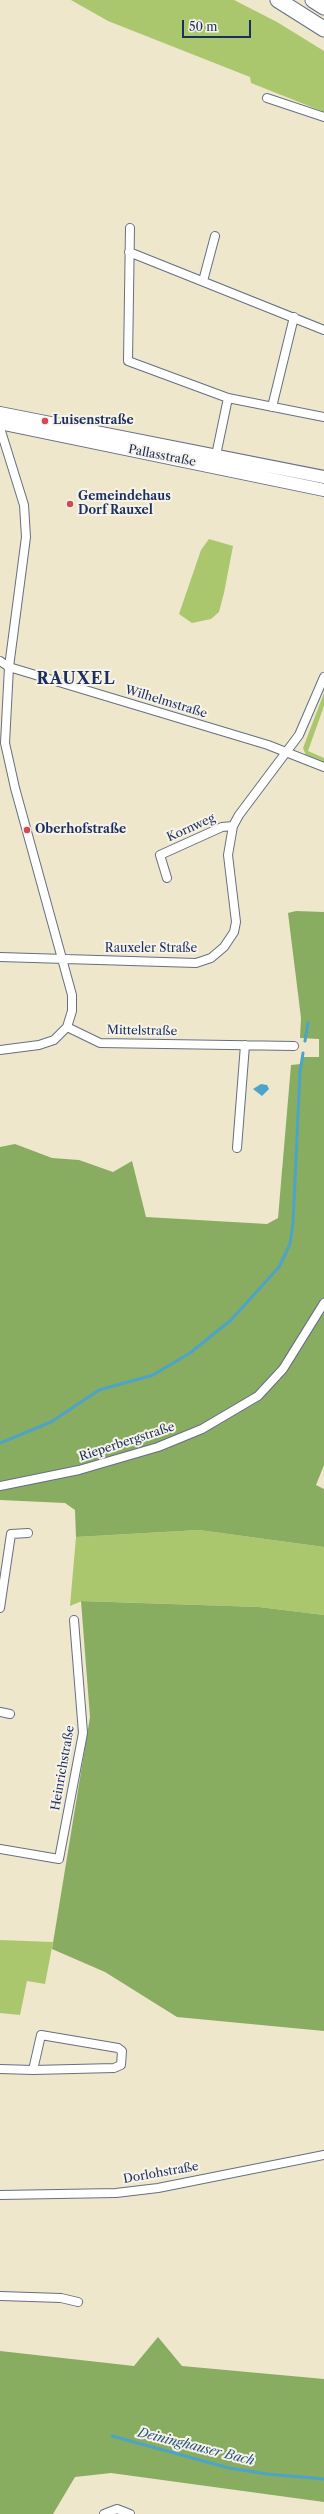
<!DOCTYPE html>
<html>
<head>
<meta charset="utf-8">
<style>
	body { margin:0 }
	#map { position:relative; width:324px; height:2514px; overflow:hidden; background:#eee7cc; font-family:"Libre Caslon Text",serif }
	canvas { display:block }
	.scale { position:absolute; left:182px; top:20px; width:69px; height:18px; box-sizing:border-box; border:2px solid #1b2f5e; border-top:0; padding-left:5px; font-size:12px; line-height:14px; white-space:nowrap; color:#1b2f5e; -webkit-text-stroke:3px #f7f3e8; paint-order:stroke }
</style>
</head>
<body>
<div id="map">
<canvas width="324" height="2514"></canvas>
<div class="scale">50 m</div>
</div>
<script>
const g = document.querySelector('canvas').getContext('2d');
g.lineJoin = 'round';
function paint(path, color) {
  g.fillStyle = color;
  g.fill(path, 'evenodd');
}
function poly(rows) {
  const path = new Path2D();
  for (const r of rows) {
    path.moveTo(r[0], r[1]);
    for (let i = 2; i < r.length; i += 2) path.lineTo(r[i], r[i + 1]);
  }
  return path;
}
function stroke(path, color, width, dash) {
  g.strokeStyle = color;
  g.lineWidth = width;
  g.lineCap = dash ? 'butt' : 'round';
  g.setLineDash(dash || []);
  g.stroke(path);
}
function drawText(font, color, halo, rows, align = 'center') {
  g.font = font + ' "Libre Caslon Text",serif';
  g.lineWidth = 4;
  g.setLineDash([]);
  g.textBaseline = 'middle';
  g.strokeStyle = halo;
  g.fillStyle = color;
  for (const [text, x, y, turn = 0] of rows) {
    g.save();
    g.translate(x, y);
    g.rotate((+turn || 0) * Math.PI / 180);
    g.textAlign = isNaN(turn) ? turn : align;
    if (halo) g.strokeText(text, 0, 0);
    g.fillText(text, 0, 0);
    g.restore();
  }
}
paint(poly([
	[71,0,234,0,277,22,324,51,324,112,251,83,250,77,108,21],
	[209,539,233,546,224,593,219,612,211,619,192,623,179,614,201,550],
	[324,693,324,706,308,751,324,758,324,763,307,758,303,748],
	[199,1530,324,1547,324,1615,259,1607,82,1601,70,1606,76,1537],
	[0,1940,53,1942,45,1984,27,1981,20,2015,0,2013]
]), '#abc76d');
paint(poly([
	[296,911,324,912,324,1465,316,1485,324,1489,324,1547,199,1530,76,1537,75,1510,65,1503,0,1500,0,1147,15,1144,52,1158,79,1160,113,1172,132,1161,146,1217,267,1224,278,1218,291,1065,301,1064,302,1057,319,1057,319,1039,300,1038,301,1018,288,913],
	[81,1601,259,1607,324,1615,324,2031,177,2017,105,1972,52,1949,90,1717],
	[158,2337,182,2366,324,2379,324,2502,111,2473,75,2477,53,2514,0,2514,0,2351,134,2366]
]), '#88ac60');
paint(poly([
	[261,1084,267,1085,269,1089,262,1096,253,1089]
]), '#4ca4c9');
stroke(poly([
	[305,1041,308,1023],
	[0,1443,51,1422,99,1390,153,1375,190,1353,231,1320,279,1267,290,1244,293,1223,300,1072,303,1053],
	[112,2436,229,2468,267,2474,324,2479]
]), '#4ca4c9', 3);
const minor = poly([
	[267,98,324,117],
	[130,228,128,361,228,398,324,417],
	[129,252,324,330],
	[203,281,215,236],
	[272,407,294,317],
	[0,428,24,505,26,537,9,667,5,743,15,788,72,995,72,1011,67,1027,54,1040,39,1045,0,1050],
	[215,460,228,398],
	[0,661,9,667,268,745,324,767],
	[167,878,160,855,222,827,233,826],
	[0,957,196,963,211,958,224,947,234,932,236,922,228,855,233,826,239,815,299,735,324,677],
	[67,1027,100,1043,294,1046],
	[237,1148,245,1045],
	[0,1486,79,1470,158,1447,202,1429,258,1396,283,1369,324,1303],
	[0,1608,11,1534,28,1533],
	[0,1712,10,1714],
	[0,1849,59,1859,83,1733,74,1620],
	[0,2069,33,2070,114,2068,121,2065,122,2051,118,2048,41,2035,33,2070],
	[0,2195,116,2193,158,2188,324,2155],
	[0,2296,61,2298,78,2302],
	[104,2514,117,2509,130,2514]
]);
const secondary = poly([
	[0,413,324,477],
	[0,423,324,490]
]);
const motorway = poly([
	[278,0,324,29],
	[313,0,324,7]
]);
stroke(minor, '#656f84', 10);
stroke(secondary, '#656f84', 14);
stroke(motorway, '#656f84', 17);
stroke(minor, '#fff', 8);
stroke(secondary, '#fff', 12);
stroke(motorway, '#fff', 15);
for (const [x, y, r, color] of [
	[45,421,4,"#d1495b"],
	[70,504,4,"#d1495b"],
	[27,830,4,"#d1495b"]
]) {
  const dot = new Path2D();
  dot.arc(x, y, r, 0, 2 * Math.PI);
  g.fillStyle = color;
  g.fill(dot);
  stroke(dot, '#f7f3e8', 1.5);
}
drawText('bold 12px', '#1b2f5e', '#f7f3e8', [
	["Luisenstraße",53,421],
	["Gemeindehaus",78,497],
	["Dorf Rauxel",78,511],
	["Oberhofstraße",35,830]
], 'left');
drawText('12px', '#1b2f5e', '#f7f3e8', [
	["Pallasstraße",162,456,11],
	["Wilhelmstraße",166,702,17],
	["Kornweg",191,828,-24],
	["Rauxeler Straße",151,949],
	["Mittelstraße",142,1031,1],
	["Rieperbergstraße",127,1442,-18],
	["Heinrichstraße",63,1768,-80],
	["Dorlohstraße",161,2173,-10]
]);
drawText('italic 13px', '#2c5883', '#f7f3e8', [
	["Deininghauser Bach",196,2447,14]
]);
g.letterSpacing = '1px';
drawText('bold 16px', '#1b2f5e', '#f7f3e8', [
	["RAUXEL",76,679]
]);
g.letterSpacing = '0px';
</script>
</body>
</html>
